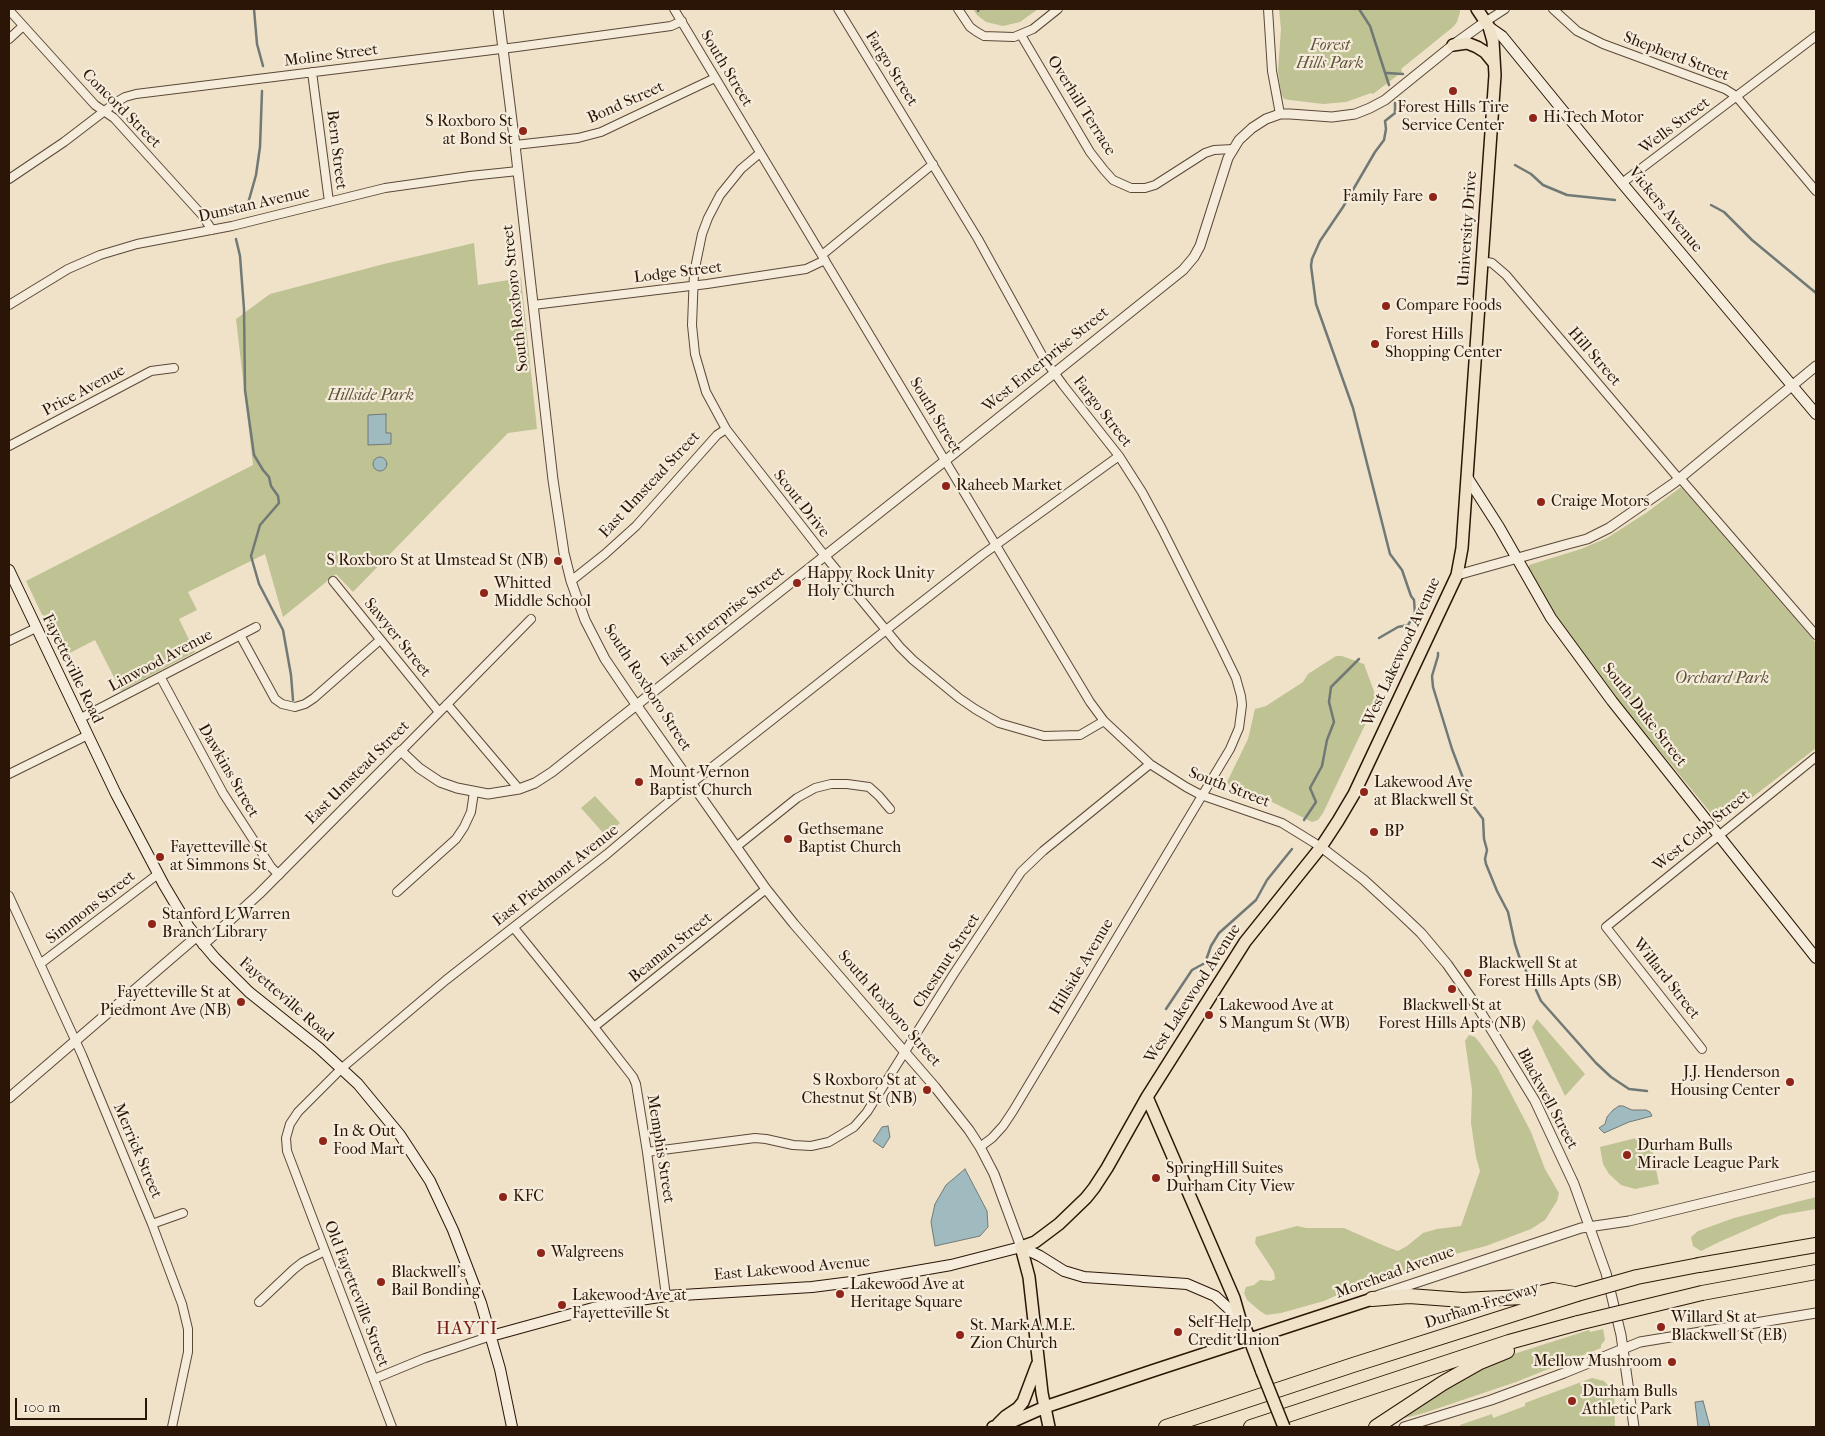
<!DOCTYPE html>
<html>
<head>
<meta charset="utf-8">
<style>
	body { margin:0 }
	#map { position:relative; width:1825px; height:1436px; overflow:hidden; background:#efe2c9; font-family:"IM FELL French Canon",serif }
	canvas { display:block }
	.frame { position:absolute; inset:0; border:10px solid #2b1506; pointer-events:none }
	.scale { position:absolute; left:15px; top:1398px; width:132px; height:22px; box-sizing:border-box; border:2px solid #2b1506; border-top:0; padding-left:6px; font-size:15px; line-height:18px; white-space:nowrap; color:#2b1506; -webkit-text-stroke:4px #f5ecdc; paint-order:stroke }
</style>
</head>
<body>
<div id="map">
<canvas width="1825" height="1436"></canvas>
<div class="frame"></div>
<div class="scale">100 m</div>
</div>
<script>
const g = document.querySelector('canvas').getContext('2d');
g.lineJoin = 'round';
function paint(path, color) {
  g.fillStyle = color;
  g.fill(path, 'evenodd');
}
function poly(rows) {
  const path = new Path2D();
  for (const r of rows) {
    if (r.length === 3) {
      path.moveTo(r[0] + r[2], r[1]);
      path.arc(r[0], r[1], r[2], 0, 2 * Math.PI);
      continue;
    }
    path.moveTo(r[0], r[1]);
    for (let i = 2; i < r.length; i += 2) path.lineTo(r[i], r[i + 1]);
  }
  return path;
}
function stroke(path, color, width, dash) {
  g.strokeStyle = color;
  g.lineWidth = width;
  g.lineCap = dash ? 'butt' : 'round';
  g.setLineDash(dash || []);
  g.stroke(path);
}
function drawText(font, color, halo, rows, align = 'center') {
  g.font = font + ' "IM FELL French Canon",serif';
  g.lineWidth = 4.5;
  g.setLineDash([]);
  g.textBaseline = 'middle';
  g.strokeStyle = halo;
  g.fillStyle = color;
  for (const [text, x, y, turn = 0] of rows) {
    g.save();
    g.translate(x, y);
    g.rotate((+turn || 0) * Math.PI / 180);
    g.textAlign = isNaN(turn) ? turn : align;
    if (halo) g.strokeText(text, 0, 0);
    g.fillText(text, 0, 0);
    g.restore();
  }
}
paint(poly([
	[973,9,1038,9,1020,22,1003,26,986,22,977,15],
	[1279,9,1460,9,1460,12,1457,22,1453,27,1401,69,1402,72,1373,94,1371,93,1346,102,1323,104,1290,100,1284,99,1281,94,1278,71,1281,29],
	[474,243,478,285,521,278,537,429,508,433,353,592,336,574,283,617,265,554,188,592,197,610,179,619,195,652,121,691,95,640,62,657,26,581,253,465,236,319,270,294,384,264],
	[1681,487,1816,643,1816,748,1719,823,1618,700,1576,645,1556,616,1535,581,1529,568,1529,565,1581,549,1607,538,1646,513],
	[1336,656,1342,656,1364,664,1376,697,1374,706,1323,813,1318,820,1312,822,1264,798,1231,788,1227,782,1248,739,1255,709,1266,706,1303,682,1308,674],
	[595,796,620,823,606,836,581,808],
	[1537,1019,1585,1074,1565,1096,1532,1027],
	[1469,1035,1475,1037,1480,1043,1497,1067,1531,1132,1545,1169,1559,1193,1557,1201,1545,1220,1531,1229,1486,1246,1444,1257,1381,1284,1362,1284,1324,1301,1281,1313,1266,1315,1260,1311,1247,1300,1244,1293,1246,1287,1254,1285,1260,1280,1271,1281,1275,1279,1274,1272,1255,1243,1256,1237,1297,1226,1306,1228,1344,1228,1387,1247,1398,1251,1407,1246,1423,1233,1437,1229,1461,1226,1480,1171,1476,1157,1471,1123,1472,1090,1465,1041],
	[1644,1136,1650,1139,1659,1184,1635,1189,1621,1185,1609,1174,1603,1164,1600,1147],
	[1816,1197,1816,1209,1781,1215,1719,1242,1701,1251,1693,1246,1691,1237,1698,1231,1734,1218],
	[1603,1329,1605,1340,1601,1345,1601,1348,1516,1382,1424,1413,1401,1419,1400,1417,1419,1402,1501,1358,1589,1330,1590,1332],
	[1592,1378,1604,1381,1614,1391,1615,1427,1461,1427,1460,1425,1492,1414,1493,1418,1525,1406,1525,1403]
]), '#bfc293');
const water = poly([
	[386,414,386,433,391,433,391,444,368,445,368,415,386,414],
	[380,464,7],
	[1619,1106,1623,1106,1632,1110,1646,1110,1650,1112,1652,1116,1629,1122,1604,1133,1599,1128,1605,1124,1607,1117,1613,1110,1619,1106],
	[888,1126,890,1137,883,1148,873,1141,882,1127,888,1126],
	[965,1169,987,1211,988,1227,980,1236,935,1246,931,1222,935,1204,946,1185,965,1169],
	[1703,1401,1710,1427,1698,1427,1695,1402,1703,1401]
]);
paint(water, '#9fbbc0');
stroke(water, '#717976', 1);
stroke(poly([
	[254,9,257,44,263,66],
	[1359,9,1370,26,1389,85],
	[978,11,979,9],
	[1387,73,1403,74],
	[1395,103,1395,113,1385,121,1386,129,1384,140,1375,152,1343,207,1320,241,1312,259,1311,266,1316,304,1353,408,1390,554,1402,570,1411,596,1414,600,1415,614,1408,625],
	[1515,165,1531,174,1543,185,1567,195,1615,200],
	[1711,205,1724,212,1752,240,1816,293],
	[247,207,256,175,260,147,262,91],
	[236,239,240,256,244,309,245,390,254,455,263,470,269,477,271,486,278,496,279,503,260,525,251,556,259,584,283,630,291,675,293,700],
	[1379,638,1398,627,1408,625],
	[1438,653,1438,656,1432,676,1433,687,1452,749,1463,778,1471,803,1483,819,1484,839,1487,850,1485,859,1486,864,1497,891,1508,912,1515,944,1520,959,1530,979],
	[1304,820,1316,802,1310,788,1322,766,1327,740,1334,722,1329,702,1331,687,1359,659],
	[1536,990,1541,1001,1596,1063,1611,1077,1629,1089,1647,1091],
	[1166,1009,1192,970,1205,963,1211,946,1219,933,1256,900,1267,880,1292,849]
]), '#717976', 2.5);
const minor = poly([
	[674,9,1090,702,1104,721,1150,764,1186,787,1201,795,1282,823,1321,847],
	[838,9,978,239,1043,357,1063,385,1119,456,1142,492,1162,529,1221,647,1236,678,1241,696,1242,705,1239,728,1230,749,1013,1111,1003,1126,992,1138,980,1147],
	[958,9,970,27,977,32,984,36,1014,37,1033,29,1058,9],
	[1268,9,1272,71,1280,114],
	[1553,9,1577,31,1603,44,1725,89,1736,96,1816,191],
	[9,10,95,105,114,118,202,215,212,230],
	[1485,22,1505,9],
	[1021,35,1090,152,1104,170,1113,180,1131,188,1145,188,1155,185,1205,153,1214,150,1233,149],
	[9,39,23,26],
	[312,72,329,202],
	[515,145,578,138,601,132,715,78],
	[760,153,741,169,720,195,708,218,702,234,694,273,692,325,695,354,706,392,726,429,825,556,900,647,913,660,959,698,975,709,999,723,1044,736,1080,735,1104,721],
	[9,179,64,142,115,103,125,97,136,94,517,47,671,26,682,21],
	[1622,183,1816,36],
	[822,255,933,164],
	[1482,261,1492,263,1506,275,1679,479],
	[9,305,68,269,100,255,137,244,232,226,385,188,470,176,518,171],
	[533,305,707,284,806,269,825,260],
	[9,446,151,371,174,368],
	[1680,478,1816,635],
	[333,581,439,712],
	[571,581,605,554,636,526,717,435,726,429],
	[240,635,275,699,282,704,295,707,305,704,314,698,380,640],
	[9,641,36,628],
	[161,678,223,793,271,867,279,875],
	[447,704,519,789],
	[79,719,256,627],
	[401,751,531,619],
	[9,774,88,735],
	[736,847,797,798,815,788,831,784,847,784,869,787,879,796,890,809],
	[397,892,456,839,464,827,471,812,474,792],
	[9,896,82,1055,152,1224,182,1304,188,1329,188,1352,172,1427],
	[514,928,594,1027,633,1077,636,1084,647,1152,666,1296],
	[40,964,158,874],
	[594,1027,766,889],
	[1702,1049,1606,927,1816,757],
	[647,1152,755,1138,766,1139,793,1145,811,1146,829,1142,854,1127,867,1112,953,975,1021,872,1043,851,1150,764],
	[152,1224,183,1213],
	[259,1302,294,1269,303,1262,325,1251],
	[374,1379,425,1358,491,1336],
	[392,1427,287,1151,286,1138,290,1124,298,1112,342,1068,446,980,607,854,678,794,895,623,982,555,1119,456]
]);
const tertiary = poly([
	[498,9,515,145,553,480,564,553,571,581,585,620,605,659,628,693,766,889,794,924,935,1087,969,1130,980,1147,994,1174,1021,1247],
	[1457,575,1568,544,1587,539,1609,528,1674,483,1816,366],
	[1321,847,1364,880,1400,913,1421,933,1447,964,1480,1011,1535,1101,1574,1184,1606,1273,1621,1335,1634,1427],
	[203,945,259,894,401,751,419,768,440,782,457,788,488,794,519,789,535,783,552,772,946,460,1183,270,1194,257,1200,246,1228,158,1239,140,1252,128,1266,119,1280,114,1290,114,1332,117,1355,114,1370,108,1385,100,1453,45,1485,22],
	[9,1098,196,937],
	[1379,1295,1581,1228,1629,1221,1816,1176],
	[1404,1427,1491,1400,1564,1373,1640,1342,1816,1313]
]);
const secondary = poly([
	[1489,27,1502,36,1622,183,1816,414],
	[1467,477,1499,527,1551,618,1612,701,1816,958],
	[9,570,116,794,164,885,189,927,215,958,249,992,319,1048,358,1084,400,1135,430,1181,453,1230,481,1303,500,1369,512,1427],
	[491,1336,593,1308,627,1302,666,1296,812,1287,859,1281,951,1265,1021,1247,1040,1256,1064,1271,1084,1277,1187,1284,1215,1296,1240,1319]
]);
const primary = poly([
	[1453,45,1467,43,1477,47,1485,52,1494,63],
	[1147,1097,1234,1298,1240,1319,1246,1330,1262,1372],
	[998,1424,1006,1416,1018,1408,1023,1402,1037,1365],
	[993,1427,1009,1423,1045,1407,1152,1371,1372,1299],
	[1049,1427,1042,1393,1029,1277,1021,1247,1035,1242,1059,1224,1086,1198,1094,1188,1107,1168,1147,1097,1245,942,1321,847,1338,821,1354,794,1457,575,1462,548,1467,477,1495,75,1493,41,1489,27,1477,9]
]);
const motorway = poly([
	[1699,1265,1816,1245],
	[1702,1293,1816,1272],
	[1372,1299,1409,1296,1463,1300,1482,1299,1523,1297,1553,1290,1574,1294],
	[1166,1427,1353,1365,1577,1294],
	[1251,1427,1509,1342,1578,1323],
	[1376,1427,1443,1383,1480,1362,1507,1351]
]);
stroke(minor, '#5c4837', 10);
stroke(tertiary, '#5c4837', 11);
stroke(secondary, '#2b1506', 12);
stroke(primary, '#2b1506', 14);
stroke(motorway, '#2b1506', 16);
stroke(minor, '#f5ecdc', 8);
stroke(tertiary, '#f5ecdc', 9);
stroke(secondary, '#f5ecdc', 10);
stroke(primary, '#efe2c9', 11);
stroke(motorway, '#efe2c9', 14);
const primaryBridge = poly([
	[1262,1372,1284,1427]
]);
const motorwayBridge = poly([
	[1577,1294,1637,1277,1699,1265],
	[1578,1323,1702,1293]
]);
stroke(primaryBridge, '#2b1506', 14, []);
stroke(motorwayBridge, '#2b1506', 16, []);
stroke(primaryBridge, '#efe2c9', 11);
stroke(motorwayBridge, '#efe2c9', 14);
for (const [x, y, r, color] of [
	[1453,91,5,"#8f2418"],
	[1533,118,5,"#8f2418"],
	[523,131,5,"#8f2418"],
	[1433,197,5,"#8f2418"],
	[1386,306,5,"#8f2418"],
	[1375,344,5,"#8f2418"],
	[946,486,5,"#8f2418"],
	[1541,502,5,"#8f2418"],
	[558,561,5,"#8f2418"],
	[797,583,5,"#8f2418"],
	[484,593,5,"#8f2418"],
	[639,782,5,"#8f2418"],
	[1364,792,5,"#8f2418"],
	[1374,832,5,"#8f2418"],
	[788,839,5,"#8f2418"],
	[160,857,5,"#8f2418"],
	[152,924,5,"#8f2418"],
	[1468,973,5,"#8f2418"],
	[1452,989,5,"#8f2418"],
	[241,1002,5,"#8f2418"],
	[1209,1015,5,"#8f2418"],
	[1790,1082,5,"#8f2418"],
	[927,1090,5,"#8f2418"],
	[323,1141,5,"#8f2418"],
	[1627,1155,5,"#8f2418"],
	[1156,1178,5,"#8f2418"],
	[503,1197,5,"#8f2418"],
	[541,1253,5,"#8f2418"],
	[381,1282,5,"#8f2418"],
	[840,1294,5,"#8f2418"],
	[562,1305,5,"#8f2418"],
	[1661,1327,5,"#8f2418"],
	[1178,1332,5,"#8f2418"],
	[960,1335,5,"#8f2418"],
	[1672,1362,5,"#8f2418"],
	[1572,1401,5,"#8f2418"]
]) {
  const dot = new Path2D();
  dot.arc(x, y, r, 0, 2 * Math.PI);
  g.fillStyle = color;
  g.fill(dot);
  stroke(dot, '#f5ecdc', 2);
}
drawText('italic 16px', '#5f5237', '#f5ecdc', [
	["Forest",1330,46],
	["Hills Park",1330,64],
	["Hillside Park",371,396],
	["Orchard Park",1722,679]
]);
drawText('16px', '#2b1506', '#f5ecdc', [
	["Moline Street",331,56,-7],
	["Shepherd Street",1676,57,21],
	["South Street",726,69,59],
	["Fargo Street",891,69,58],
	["Bond Street",626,103,-24],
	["Overhill Terrace",1081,106,58],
	["Concord Street",121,109,45],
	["Wells Street",1675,126,-37],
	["Bern Street",336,150,83],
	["Dunstan Avenue",254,205,-13],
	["Vickers Avenue",1665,210,50],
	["University Drive",1468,229,-86],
	["Lodge Street",678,273,-7],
	["South Roxboro Street",516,298,-96],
	["Hill Street",1594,357,49],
	["West Enterprise Street",1046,360,-39],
	["Price Avenue",84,391,-28],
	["Fargo Street",1102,412,52],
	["South Street",935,416,59],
	["East Umstead Street",650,485,-47],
	["Scout Drive",801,504,52],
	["East Enterprise Street",723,617,-38],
	["Sawyer Street",397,638,51],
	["West Lakewood Avenue",1402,652,-65],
	["Linwood Avenue",161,661,-28],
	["Fayetteville Road",72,669,64],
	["South Roxboro Street",647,688,57],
	["South Duke Street",1644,715,52],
	["Dawkins Street",228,771,60],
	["East Umstead Street",358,773,-45],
	["South Street",1229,788,21],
	["West Cobb Street",1702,831,-39],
	["East Piedmont Avenue",556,876,-38],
	["Simmons Street",91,908,-38],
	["Beaman Street",671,948,-39],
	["Chestnut Street",947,961,-57],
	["Hillside Avenue",1082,967,-59],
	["Willard Street",1666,979,52],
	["West Lakewood Avenue",1193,994,-57],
	["Fayetteville Road",286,1000,41],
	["South Roxboro Street",889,1009,49],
	["Blackwell Street",1547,1099,62],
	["Memphis Street",660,1149,81],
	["Merrick Street",137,1151,67],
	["East Lakewood Avenue",792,1269,-5],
	["Morehead Avenue",1395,1273,-20],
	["Old Fayetteville Street",356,1294,69],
	["Durham Freeway",1482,1306,-18]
]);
drawText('16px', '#2b1506', '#f5ecdc', [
	["Forest Hills Tire",1453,108,"center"],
	["Service Center",1453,126,"center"],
	["Hi Tech Motor",1543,118],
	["S Roxboro St",513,122,"right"],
	["at Bond St",513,140,"right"],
	["Family Fare",1423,197,"right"],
	["Compare Foods",1396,306],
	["Forest Hills",1385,335],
	["Shopping Center",1385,353],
	["Raheeb Market",956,486],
	["Craige Motors",1551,502],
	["S Roxboro St at Umstead St (NB)",548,561,"right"],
	["Happy Rock Unity",807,574],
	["Holy Church",807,592],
	["Whitted",494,584],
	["Middle School",494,602],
	["Mount Vernon",649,773],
	["Baptist Church",649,791],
	["Lakewood Ave",1374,783],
	["at Blackwell St",1374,801],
	["Gethsemane",798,830],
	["Baptist Church",798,848],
	["BP",1384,832],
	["Fayetteville St",170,848],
	["at Simmons St",170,866],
	["Stanford L Warren",162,915],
	["Branch Library",162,933],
	["Blackwell St at",1478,964],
	["Forest Hills Apts (SB)",1478,982],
	["Fayetteville St at",231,993,"right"],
	["Piedmont Ave (NB)",231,1011,"right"],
	["Lakewood Ave at",1219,1006],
	["S Mangum St (WB)",1219,1024],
	["Blackwell St at",1452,1006,"center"],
	["Forest Hills Apts (NB)",1452,1024,"center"],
	["J.J. Henderson",1780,1073,"right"],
	["Housing Center",1780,1091,"right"],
	["S Roxboro St at",917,1081,"right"],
	["Chestnut St (NB)",917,1099,"right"],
	["In & Out",333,1132],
	["Food Mart",333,1150],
	["Durham Bulls",1637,1146],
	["Miracle League Park",1637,1164],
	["SpringHill Suites",1166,1169],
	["Durham City View",1166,1187],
	["KFC",513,1197],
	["Walgreens",551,1253],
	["Blackwell's",391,1273],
	["Bail Bonding",391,1291],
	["Lakewood Ave at",850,1285],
	["Heritage Square",850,1303],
	["Lakewood Ave at",572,1296],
	["Fayetteville St",572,1314],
	["Willard St at",1671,1318],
	["Blackwell St (EB)",1671,1336],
	["Self-Help",1188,1323],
	["Credit Union",1188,1341],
	["St. Mark A.M.E.",970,1326],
	["Zion Church",970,1344],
	["Mellow Mushroom",1662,1362,"right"],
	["Durham Bulls",1582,1392],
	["Athletic Park",1582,1410]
], 'left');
g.letterSpacing = '1px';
drawText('18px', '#7a1f14', '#f5ecdc', [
	["HAYTI",467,1330]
]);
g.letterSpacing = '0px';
</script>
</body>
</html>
